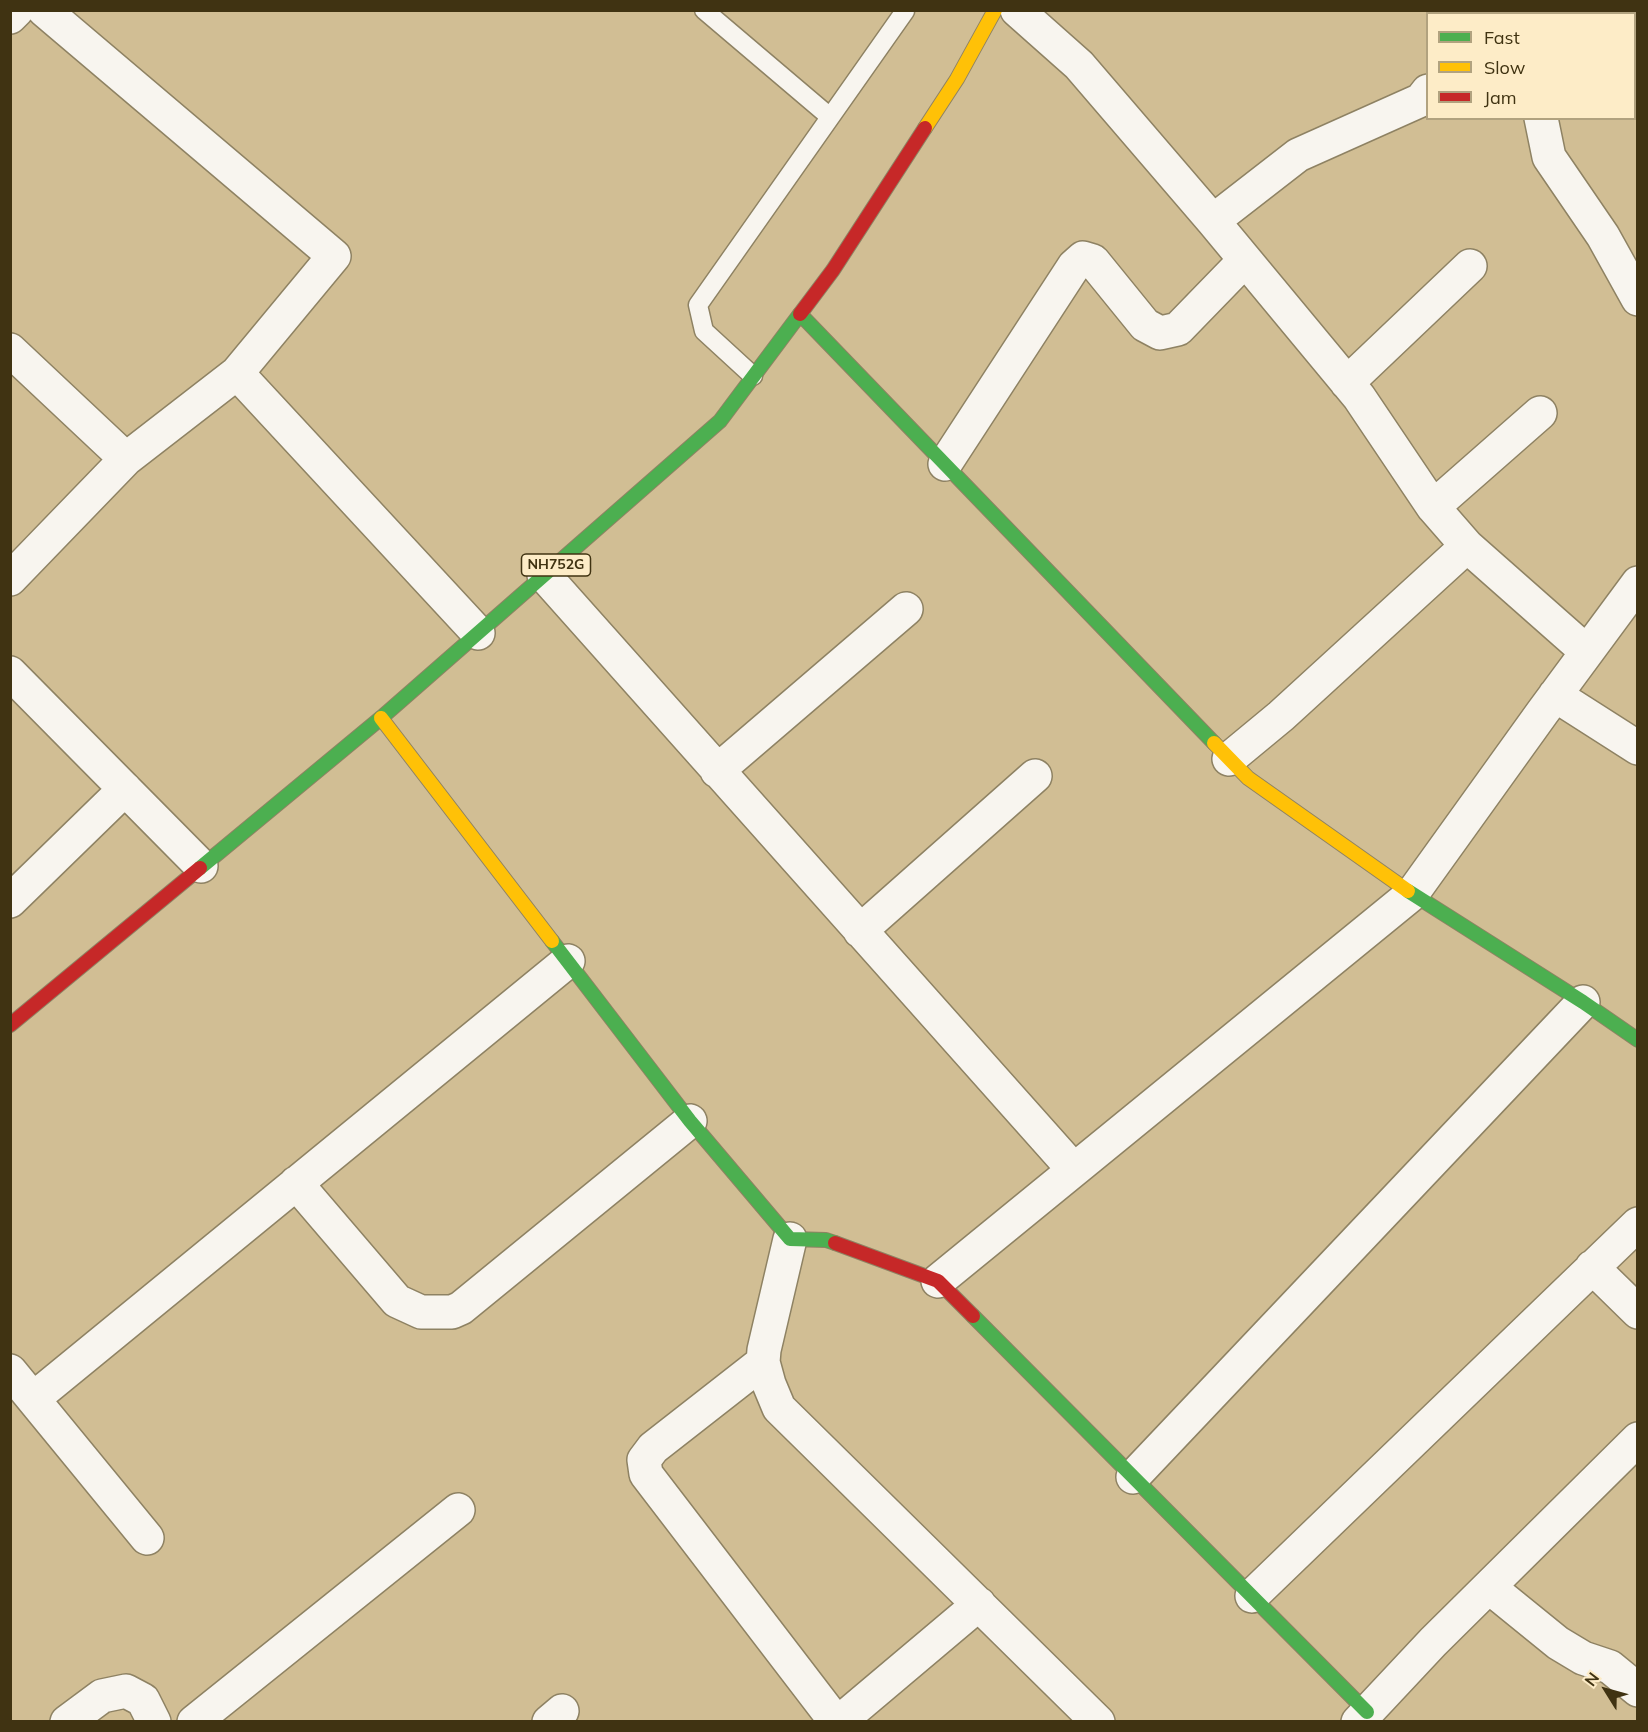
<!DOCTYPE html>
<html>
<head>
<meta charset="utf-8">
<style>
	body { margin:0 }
	#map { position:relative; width:1648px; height:1732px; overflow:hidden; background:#d1be94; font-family:Mulish,sans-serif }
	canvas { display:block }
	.frame { position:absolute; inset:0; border:12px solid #403312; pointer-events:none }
	.legend { position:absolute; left:1426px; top:12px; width:210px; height:108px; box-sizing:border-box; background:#fdecc7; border:2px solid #b1a27f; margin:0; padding:8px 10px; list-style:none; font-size:18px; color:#403312 }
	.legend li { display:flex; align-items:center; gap:12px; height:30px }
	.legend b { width:30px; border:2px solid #b1a27f }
	.north { position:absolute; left:1576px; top:1660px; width:60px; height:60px; -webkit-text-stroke:4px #fdecc7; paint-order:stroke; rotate:307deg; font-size:16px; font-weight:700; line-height:24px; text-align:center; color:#403312 }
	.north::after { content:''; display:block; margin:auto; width:21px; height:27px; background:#403312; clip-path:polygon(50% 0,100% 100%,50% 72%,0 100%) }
</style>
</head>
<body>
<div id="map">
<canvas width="1648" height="1732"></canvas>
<div class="frame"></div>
<ul class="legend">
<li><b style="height:8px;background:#4caf50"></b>Fast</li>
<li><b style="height:8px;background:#ffc107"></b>Slow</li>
<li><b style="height:8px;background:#c62828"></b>Jam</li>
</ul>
<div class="north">N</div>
</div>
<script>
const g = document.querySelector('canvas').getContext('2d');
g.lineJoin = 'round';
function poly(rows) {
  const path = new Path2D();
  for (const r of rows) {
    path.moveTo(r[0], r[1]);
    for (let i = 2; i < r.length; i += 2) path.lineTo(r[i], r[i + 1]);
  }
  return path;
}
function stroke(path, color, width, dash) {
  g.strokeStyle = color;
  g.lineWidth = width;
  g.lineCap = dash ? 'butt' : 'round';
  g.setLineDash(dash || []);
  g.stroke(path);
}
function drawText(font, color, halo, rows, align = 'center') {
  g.font = font + ' Mulish,sans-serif';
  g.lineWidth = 6;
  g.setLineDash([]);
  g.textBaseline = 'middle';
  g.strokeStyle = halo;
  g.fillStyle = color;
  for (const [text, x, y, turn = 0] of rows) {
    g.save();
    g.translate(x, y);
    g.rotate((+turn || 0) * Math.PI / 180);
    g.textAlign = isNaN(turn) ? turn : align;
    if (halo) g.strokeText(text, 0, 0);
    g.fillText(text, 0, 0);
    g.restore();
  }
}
const lane = poly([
	[704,10,830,117],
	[753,376,704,331,698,305,905,11]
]);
const street = poly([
	[44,10,334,256,237,373,126,459],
	[1017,10,1079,65,1213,221,1359,397,1433,507,1467,546,1587,652],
	[1482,14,1483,10],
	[1599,14,1603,10],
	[10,17,17,10],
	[1634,22,1638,26],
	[1541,118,1549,157,1603,236,1638,299],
	[1213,221,1298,155,1421,100,1428,91],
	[10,350,126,459,10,579],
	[237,373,478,633],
	[1347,383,1470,266],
	[945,464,1074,266,1083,258,1093,261,1145,325,1160,333,1178,329,1245,260],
	[1433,507,1540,413],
	[544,575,1074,1170],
	[10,673,201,866],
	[1555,695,1638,748],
	[1229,759,1281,716,1467,546],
	[717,771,906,609],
	[10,901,125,789],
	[860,931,1035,776],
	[296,1183,397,1301,421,1312,452,1312,461,1308,690,1121],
	[790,1239,764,1350,763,1362,769,1384,779,1408,1098,1722],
	[1592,1267,1638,1312],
	[938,1281,1412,894,1542,713,1638,583],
	[763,1362,653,1448,644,1460,646,1474,836,1722],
	[10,1371,147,1538],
	[33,1399,568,961],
	[1133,1477,1583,1002],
	[1489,1587,1558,1643,1583,1658,1610,1667,1638,1690],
	[1252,1596,1638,1224],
	[67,1722,102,1696,126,1691,143,1700,154,1722],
	[194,1722,458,1510],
	[549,1722,562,1711],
	[839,1722,979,1604],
	[1358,1722,1433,1642,1638,1439]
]);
const fast = poly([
	[800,314,1214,743],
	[200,868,381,718,720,421,800,314],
	[1408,891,1583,1002,1638,1040],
	[552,941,690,1121,790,1239,826,1240,835,1243],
	[973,1316,1367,1712]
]);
const slow = poly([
	[925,128,957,79,995,10],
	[381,718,552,941],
	[1214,743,1248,778,1408,891]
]);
const jam = poly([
	[800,314,833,270,925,128],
	[10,1025,200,868],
	[835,1243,938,1281,973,1316]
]);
stroke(lane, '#8e8263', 21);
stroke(street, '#8e8263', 36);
stroke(fast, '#8e8263', 16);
stroke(slow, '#8e8263', 16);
stroke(jam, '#8e8263', 16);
stroke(lane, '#f8f5ef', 18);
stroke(street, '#f8f5ef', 33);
stroke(fast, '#4caf50', 14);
stroke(slow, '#ffc107', 14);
stroke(jam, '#c62828', 14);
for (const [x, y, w] of [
	[556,565,69]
]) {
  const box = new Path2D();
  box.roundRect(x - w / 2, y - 11, w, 22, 4.5);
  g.fillStyle = '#fdecc7';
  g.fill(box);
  stroke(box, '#403312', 1.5);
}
drawText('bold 14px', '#403312', null, [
	["NH752G",556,565]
]);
</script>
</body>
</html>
